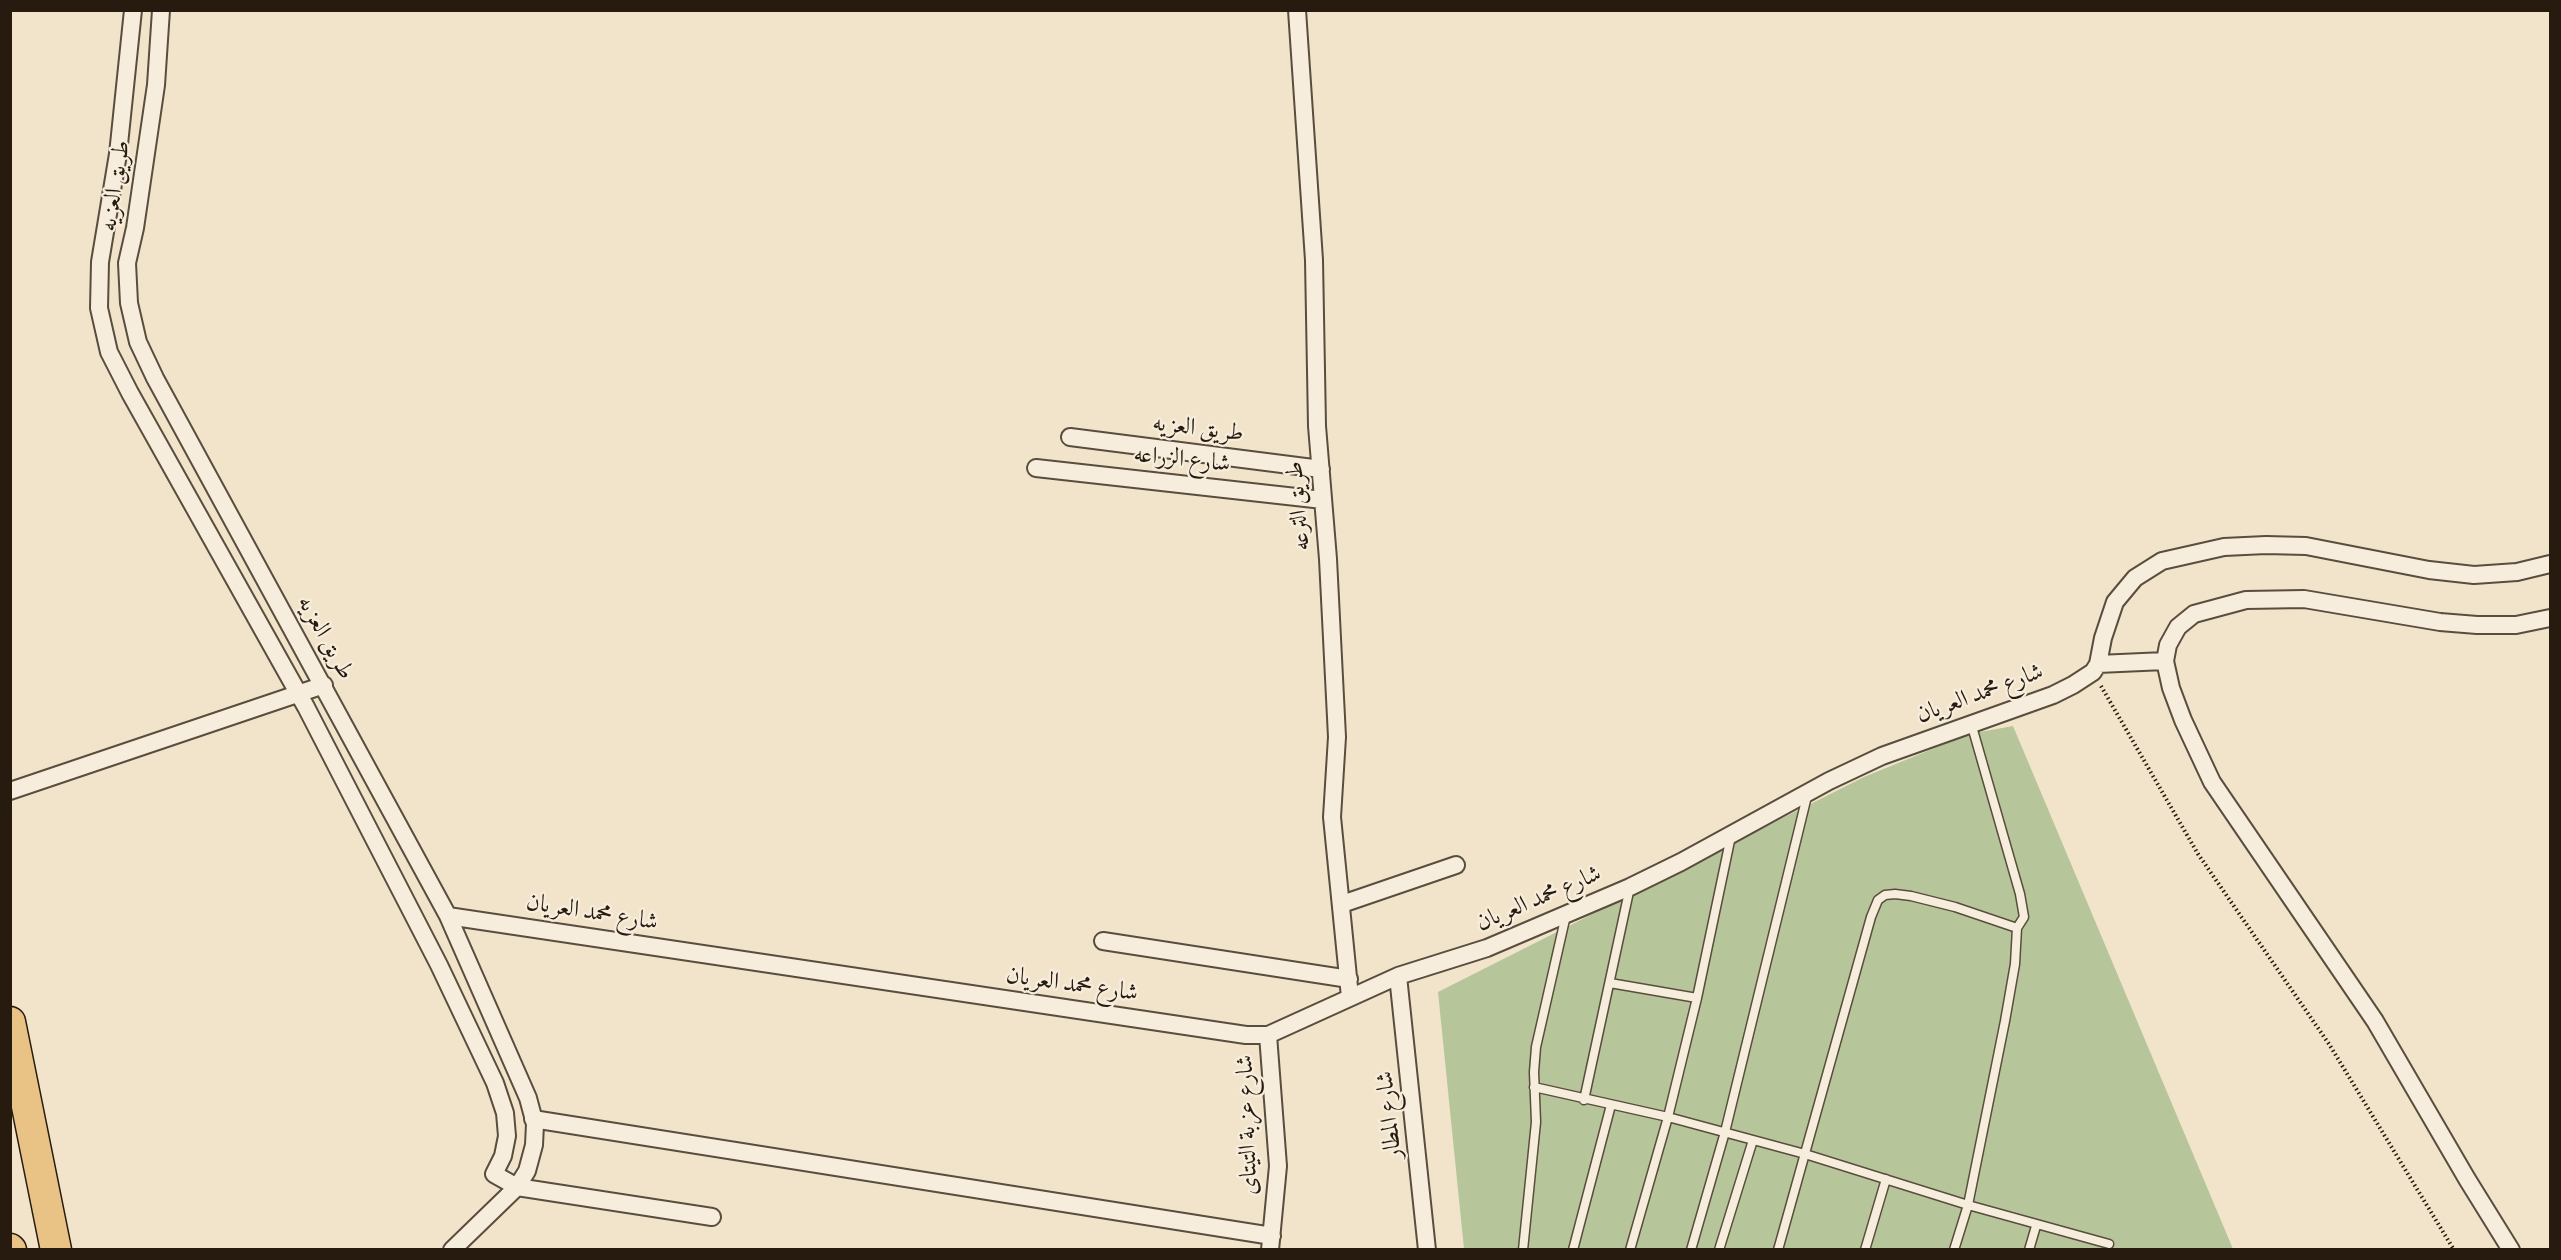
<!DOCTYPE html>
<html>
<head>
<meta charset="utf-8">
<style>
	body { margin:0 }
	#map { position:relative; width:2561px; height:1260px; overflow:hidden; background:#f2e4ca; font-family:Alegreya,serif }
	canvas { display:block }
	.frame { position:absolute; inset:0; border:12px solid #261b0e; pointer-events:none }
</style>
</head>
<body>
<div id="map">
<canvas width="2561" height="1260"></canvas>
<div class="frame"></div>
</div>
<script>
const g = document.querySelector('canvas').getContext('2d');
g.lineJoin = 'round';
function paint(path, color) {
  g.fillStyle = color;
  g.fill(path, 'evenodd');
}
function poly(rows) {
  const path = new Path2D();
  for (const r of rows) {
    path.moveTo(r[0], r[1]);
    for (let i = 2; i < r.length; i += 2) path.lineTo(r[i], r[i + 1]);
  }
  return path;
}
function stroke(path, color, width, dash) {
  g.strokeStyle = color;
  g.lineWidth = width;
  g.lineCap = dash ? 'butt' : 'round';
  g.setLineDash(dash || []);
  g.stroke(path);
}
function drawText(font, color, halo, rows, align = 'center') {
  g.font = font + ' Alegreya,Amiri,serif';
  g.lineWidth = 4.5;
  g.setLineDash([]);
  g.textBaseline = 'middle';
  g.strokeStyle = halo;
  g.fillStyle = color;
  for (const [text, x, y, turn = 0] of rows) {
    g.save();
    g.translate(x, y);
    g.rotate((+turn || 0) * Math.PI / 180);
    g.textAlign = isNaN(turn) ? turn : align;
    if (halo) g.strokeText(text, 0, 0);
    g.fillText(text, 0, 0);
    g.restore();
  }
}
paint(poly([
	[2013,726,2233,1249,1464,1249,1438,992,1864,777,1969,734]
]), '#b7c59a');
const lane = poly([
	[1610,983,1697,998],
	[1534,1087,1668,1117,1805,1154,1968,1205,2109,1244],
	[1584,1100,1630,887],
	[1523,1250,1536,1122,1534,1072,1536,1047,1566,915],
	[1573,1250,1611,1105],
	[1630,1250,1668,1117,1697,998,1731,836],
	[1691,1250,1725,1132,1808,792],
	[1719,1250,1753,1140],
	[1778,1250,1871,917,1878,900,1885,895,1895,894,1911,896,1955,907,2017,928],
	[1865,1250,1886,1179],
	[1954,1250,1968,1205,2005,1021,2015,964,2017,928,2024,917,2020,894,1971,723],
	[2029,1250,2036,1226]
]);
const street = poly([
	[133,10,118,154,100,262,99,308,109,352,130,393,306,707,439,965,495,1083,505,1113,507,1136,503,1156,494,1174,517,1187,712,1217],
	[161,10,156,85,135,228,127,263,129,303,138,342,155,378,448,916,528,1098,535,1124,534,1145,527,1171,517,1187,452,1250],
	[1297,10,1314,260,1317,426,1328,559,1337,737,1332,817,1350,997],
	[1070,437,1321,469],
	[1036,468,1323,500],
	[2098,664,2165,661],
	[10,791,324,685],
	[1342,904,1456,865],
	[448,916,1246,1035,1268,1035,1398,976,1487,948,1630,887,1681,862,1829,781,1882,756,2053,695,2073,685,2093,672,2098,664,2103,638,2115,602,2135,578,2162,561,2224,547,2266,545,2306,546,2429,570,2474,575,2517,572,2550,564],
	[1103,941,1349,979],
	[1398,976,1427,1250],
	[1268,1035,1278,1166,1270,1250],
	[533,1119,1272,1236],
	[2511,1250,2467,1179,2375,1021,2212,782,2183,720,2171,688,2165,661,2168,645,2178,627,2194,614,2246,600,2304,599,2440,622,2477,625,2516,625,2550,618]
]);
const highway = poly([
	[10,1022,56,1250],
	[10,1249,11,1250]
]);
stroke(lane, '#594d3d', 11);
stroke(street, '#594d3d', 20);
stroke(highway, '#261b0e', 33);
stroke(poly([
	[2101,686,2198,854,2329,1044,2454,1250]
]), '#261b0e', 4, [1.5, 3]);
stroke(lane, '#f7eddd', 8);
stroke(street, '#f7eddd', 16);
stroke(highway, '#e9c285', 30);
drawText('24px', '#261b0e', '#f7eddd', [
	["طريق العزيه",116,186,-81],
	["طريق العزيه",1198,429,7],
	["شارع الزراعه",1182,460,6],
	["طريق الترعه",1299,506,-95],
	["طريق العزيه",325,638,61],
	["شارع محمد العريان",1980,694,-20],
	["شارع محمد العريان",1539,899,-23],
	["شارع محمد العريان",592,913,9],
	["شارع محمد العريان",1072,985,8],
	["شارع المطار",1390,1115,-96],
	["شارع عزبة التيتاى",1248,1125,-92]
]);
</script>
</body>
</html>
